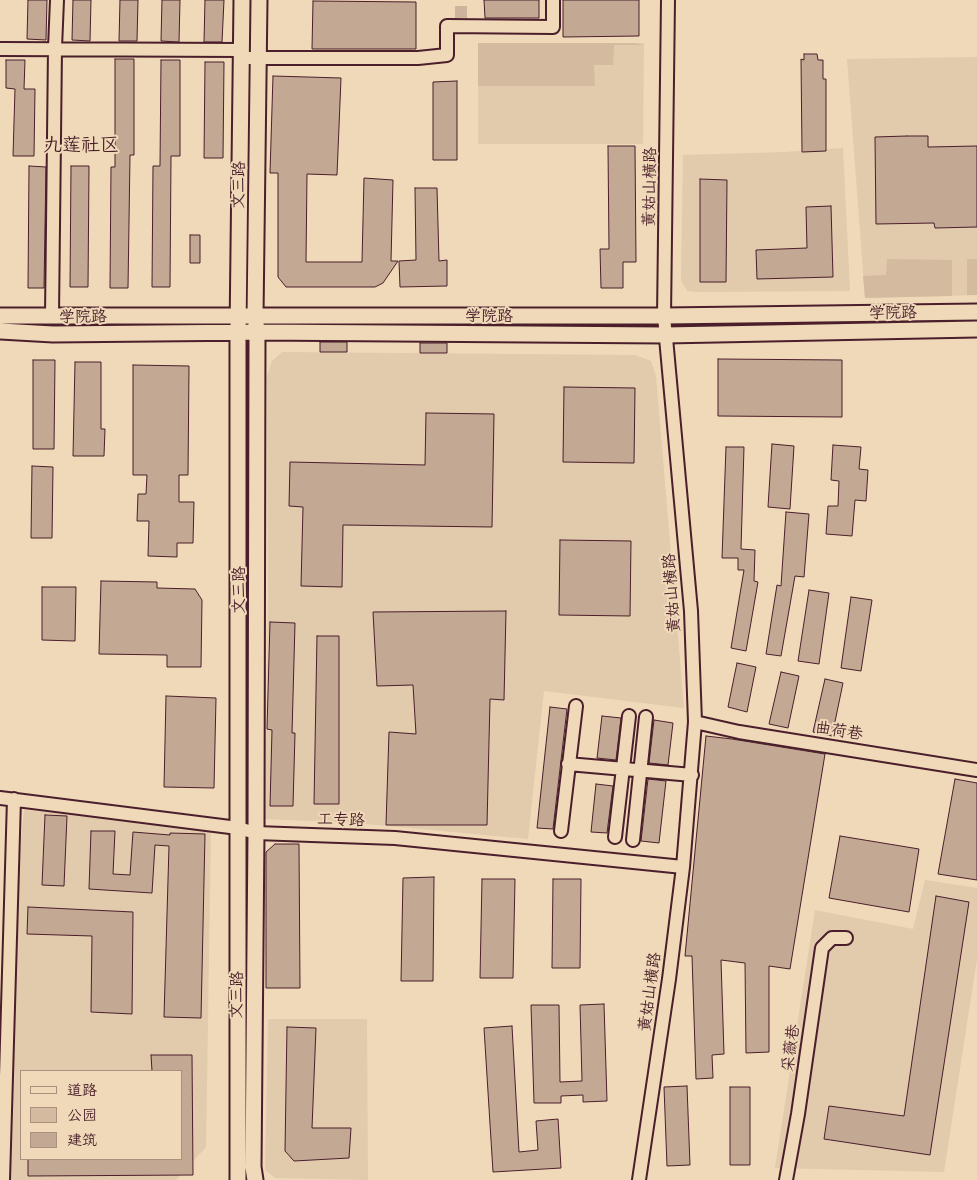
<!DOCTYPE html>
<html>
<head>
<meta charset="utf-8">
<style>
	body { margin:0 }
	#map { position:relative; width:977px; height:1180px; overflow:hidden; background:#efd9b8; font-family:"Comic Neue","LXGW WenKai TC",sans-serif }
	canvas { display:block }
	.legend { position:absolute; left:20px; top:1070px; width:162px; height:90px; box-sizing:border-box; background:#efd9b8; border:1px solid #ad8f80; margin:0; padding:6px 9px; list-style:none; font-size:15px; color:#4a1f2b }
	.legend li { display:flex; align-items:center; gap:10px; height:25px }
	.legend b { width:25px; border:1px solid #ad8f80 }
</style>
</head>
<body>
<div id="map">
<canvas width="977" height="1180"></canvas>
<ul class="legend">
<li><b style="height:6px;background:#efd9b8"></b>道路</li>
<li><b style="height:14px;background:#d4bba0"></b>公园</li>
<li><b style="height:14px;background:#c3a893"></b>建筑</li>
</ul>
</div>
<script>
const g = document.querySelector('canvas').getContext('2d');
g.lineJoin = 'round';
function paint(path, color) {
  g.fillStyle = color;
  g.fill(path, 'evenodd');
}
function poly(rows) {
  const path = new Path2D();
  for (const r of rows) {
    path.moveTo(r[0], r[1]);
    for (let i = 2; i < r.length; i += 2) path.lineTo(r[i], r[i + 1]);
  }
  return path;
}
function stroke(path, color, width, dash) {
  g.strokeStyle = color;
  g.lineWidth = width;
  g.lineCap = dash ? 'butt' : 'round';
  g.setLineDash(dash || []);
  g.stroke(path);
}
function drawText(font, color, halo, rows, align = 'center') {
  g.font = font + ' "Comic Neue","LXGW WenKai TC",sans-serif';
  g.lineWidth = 4;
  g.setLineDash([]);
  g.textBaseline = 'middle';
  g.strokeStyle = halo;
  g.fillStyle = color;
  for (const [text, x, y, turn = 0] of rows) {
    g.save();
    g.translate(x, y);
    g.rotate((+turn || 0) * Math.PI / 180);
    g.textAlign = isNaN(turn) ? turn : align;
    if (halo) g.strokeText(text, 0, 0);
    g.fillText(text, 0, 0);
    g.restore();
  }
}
paint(poly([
	[478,43,644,43,643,144,478,144],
	[977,57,977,295,865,298,847,59],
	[843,148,850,291,696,292,687,291,681,280,683,155,785,152],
	[282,352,635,355,651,361,656,376,684,708,544,691,528,839,355,823,265,819,268,601,267,376,272,361],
	[24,810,211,828,206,1147,176,1180,4,1180,11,944],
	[21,1071,181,1071,181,1159,21,1159],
	[925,880,977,888,977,959,944,1172,775,1168,815,910,913,929],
	[268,1019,367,1019,368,1180,275,1178,265,1170]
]), '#e2caad');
paint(poly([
	[478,43,635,43,642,45,614,45,613,65,594,65,595,86,478,86],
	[887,259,952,260,952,296,865,298,863,276,886,275],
	[967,259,977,259,977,295,967,295]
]), '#d4bba0');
const building = poly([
	[28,0,47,0,46,40,27,39,28,0],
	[73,0,91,0,90,41,72,40,73,0],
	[120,0,138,0,137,41,119,41,120,0],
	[162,0,180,0,179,42,161,41,162,0],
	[205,0,224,0,222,42,204,42,205,0],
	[484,0,539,0,539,18,485,18,484,0],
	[563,0,639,0,639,36,563,37,563,0],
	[313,1,416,2,416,49,312,49,313,1],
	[804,54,817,54,818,60,823,60,823,79,826,79,826,151,802,152,801,59,804,60,804,54],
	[115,59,134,59,134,155,130,155,128,288,110,288,111,167,115,167,115,59],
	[6,60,25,60,24,89,35,89,34,156,13,156,15,89,6,88,6,60],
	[161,60,180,60,180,156,171,156,170,287,152,287,153,166,160,166,161,60],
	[205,62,224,62,223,158,204,158,205,62],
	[273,76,341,78,337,175,307,174,306,262,362,262,364,178,393,180,391,261,398,261,383,283,375,287,286,287,278,277,278,173,270,173,273,76],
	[457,81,457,160,433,160,433,82,457,81],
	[907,136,928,136,928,147,977,146,977,227,935,228,934,223,876,224,875,137,907,136],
	[608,146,635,146,636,262,623,262,623,288,601,288,600,249,609,249,608,146],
	[29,166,46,167,44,288,28,288,29,166],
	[71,166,89,166,88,287,70,287,71,166],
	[700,179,727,180,726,282,700,282,700,179],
	[415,188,437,188,439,261,447,260,447,286,400,287,399,261,416,260,415,188],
	[831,206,833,277,757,279,756,250,807,248,806,207,831,206],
	[190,235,200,235,200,263,190,263,190,235],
	[320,342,347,342,347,352,320,352,320,342],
	[420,343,447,343,447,353,420,353,420,343],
	[718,359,842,360,842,417,718,416,718,359],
	[33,360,55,360,54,449,33,449,33,360],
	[75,362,101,362,101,429,105,429,104,456,73,456,75,362],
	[133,365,189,366,188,475,179,475,179,502,194,502,193,543,177,543,177,557,148,556,149,521,137,521,138,494,146,494,147,475,133,475,133,365],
	[564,387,635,388,634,463,563,462,564,387],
	[426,413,494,414,492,527,343,525,342,587,301,586,303,507,289,506,290,462,425,465,426,413],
	[772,444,794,446,790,509,768,507,772,444],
	[833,445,861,447,859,469,868,470,866,501,855,500,852,536,826,534,828,506,838,506,839,481,831,480,833,445],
	[726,447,744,447,741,549,755,550,754,581,758,582,746,651,731,648,744,570,738,570,738,558,722,558,726,447],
	[32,466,53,467,52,538,31,538,32,466],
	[786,512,809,514,804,577,795,576,781,656,766,654,777,585,781,586,786,512],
	[560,540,631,541,630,616,559,615,560,540],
	[101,581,157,582,157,588,195,589,202,600,201,667,167,667,167,655,99,654,101,581],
	[42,587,76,587,75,641,42,640,42,587],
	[809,590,829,593,819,664,798,661,809,590],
	[851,597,872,600,861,671,841,668,851,597],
	[506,611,504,700,490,699,487,825,386,825,389,732,416,734,413,685,377,686,373,612,506,611],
	[270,622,295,623,292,733,295,733,293,806,270,806,272,730,267,729,270,622],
	[317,636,339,636,339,804,314,804,317,636],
	[737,663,756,667,747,712,728,707,737,663],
	[781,672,799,676,788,728,769,724,781,672],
	[825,679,843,683,832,736,813,732,825,679],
	[166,696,216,698,214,788,164,787,166,696],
	[550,707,567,709,553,829,537,828,550,707],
	[602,716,621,718,616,760,597,758,602,716],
	[654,720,673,723,668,765,649,763,654,720],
	[706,736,732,739,825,754,790,969,769,966,769,1052,746,1053,745,963,721,960,724,1054,712,1055,713,1078,696,1079,692,956,685,956,706,736],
	[648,779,666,781,659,843,641,841,648,779],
	[955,779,977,783,977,880,938,874,955,779],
	[596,784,613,786,607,833,591,832,596,784],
	[45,815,67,816,64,886,42,885,45,815],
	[91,831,115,831,113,874,130,875,133,832,170,835,170,833,205,834,201,1018,164,1017,169,846,155,845,152,893,89,889,91,831],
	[840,836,919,849,909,912,829,898,840,836],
	[275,844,299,844,300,988,266,988,266,852,275,844],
	[434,877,433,981,401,981,403,878,434,877],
	[482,879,515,879,513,978,480,978,482,879],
	[553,879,581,879,580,968,552,968,553,879],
	[936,896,969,902,930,1155,824,1139,829,1106,904,1116,936,896],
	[28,907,133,912,132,1014,91,1012,92,936,27,934,28,907],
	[604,1004,607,1101,583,1102,583,1095,561,1096,561,1103,534,1103,531,1005,559,1005,560,1082,582,1081,580,1005,604,1004],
	[512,1026,519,1152,538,1150,536,1121,558,1119,561,1168,493,1172,484,1028,512,1026],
	[287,1027,316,1028,312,1128,351,1128,349,1158,294,1161,285,1151,287,1027],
	[151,1055,192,1055,193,1175,28,1176,28,1159,181,1159,181,1071,152,1071,151,1055],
	[687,1086,690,1165,667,1166,664,1087,687,1086],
	[730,1087,750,1087,750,1165,730,1165,730,1087]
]);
paint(building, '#c3a893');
stroke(building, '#4a1f2b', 1);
stroke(poly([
	[461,18,461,0]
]), '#ceb49c', 12, [12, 6]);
const minor = poly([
	[0,49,242,50],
	[249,58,418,58,447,55,447,26,553,27,553,0],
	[52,315,55,48,57,0],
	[695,722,739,732,977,770],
	[568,764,692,775],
	[0,798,238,828,256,833,395,838,683,867],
	[561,831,576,706],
	[615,837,629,716],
	[633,840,646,717],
	[3,1180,14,799],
	[639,1180,669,979,683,867,695,722,691,611,664,316,668,0],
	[786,1180,798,1114,822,948,832,938,846,938]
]);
const major = poly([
	[0,316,664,316,977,312],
	[0,331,53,334,257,332,665,335,977,329],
	[238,1180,238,332,242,0],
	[255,1180,253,1167,256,833,257,332,255,316,259,0]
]);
stroke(minor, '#4a1f2b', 16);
stroke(major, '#4a1f2b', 19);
stroke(minor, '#efd9b8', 12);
stroke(major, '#efd9b8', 15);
drawText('16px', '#4a1f2b', '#efd9b8', [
	["文三路",239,185,-89],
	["黄姑山横路",650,187,-89],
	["学院路",893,313,-1],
	["学院路",489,316],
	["学院路",83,317,-1],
	["文三路",239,590,-90],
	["黄姑山横路",672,593,-94],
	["曲荷巷",839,731,9],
	["工专路",341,820,2],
	["黄姑山横路",650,992,-82],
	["文三路",237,995,-89],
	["采薇巷",791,1048,-82]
]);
drawText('19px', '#4a1f2b', '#efd9b8', [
	["九莲社区",81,146]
]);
</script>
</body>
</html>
